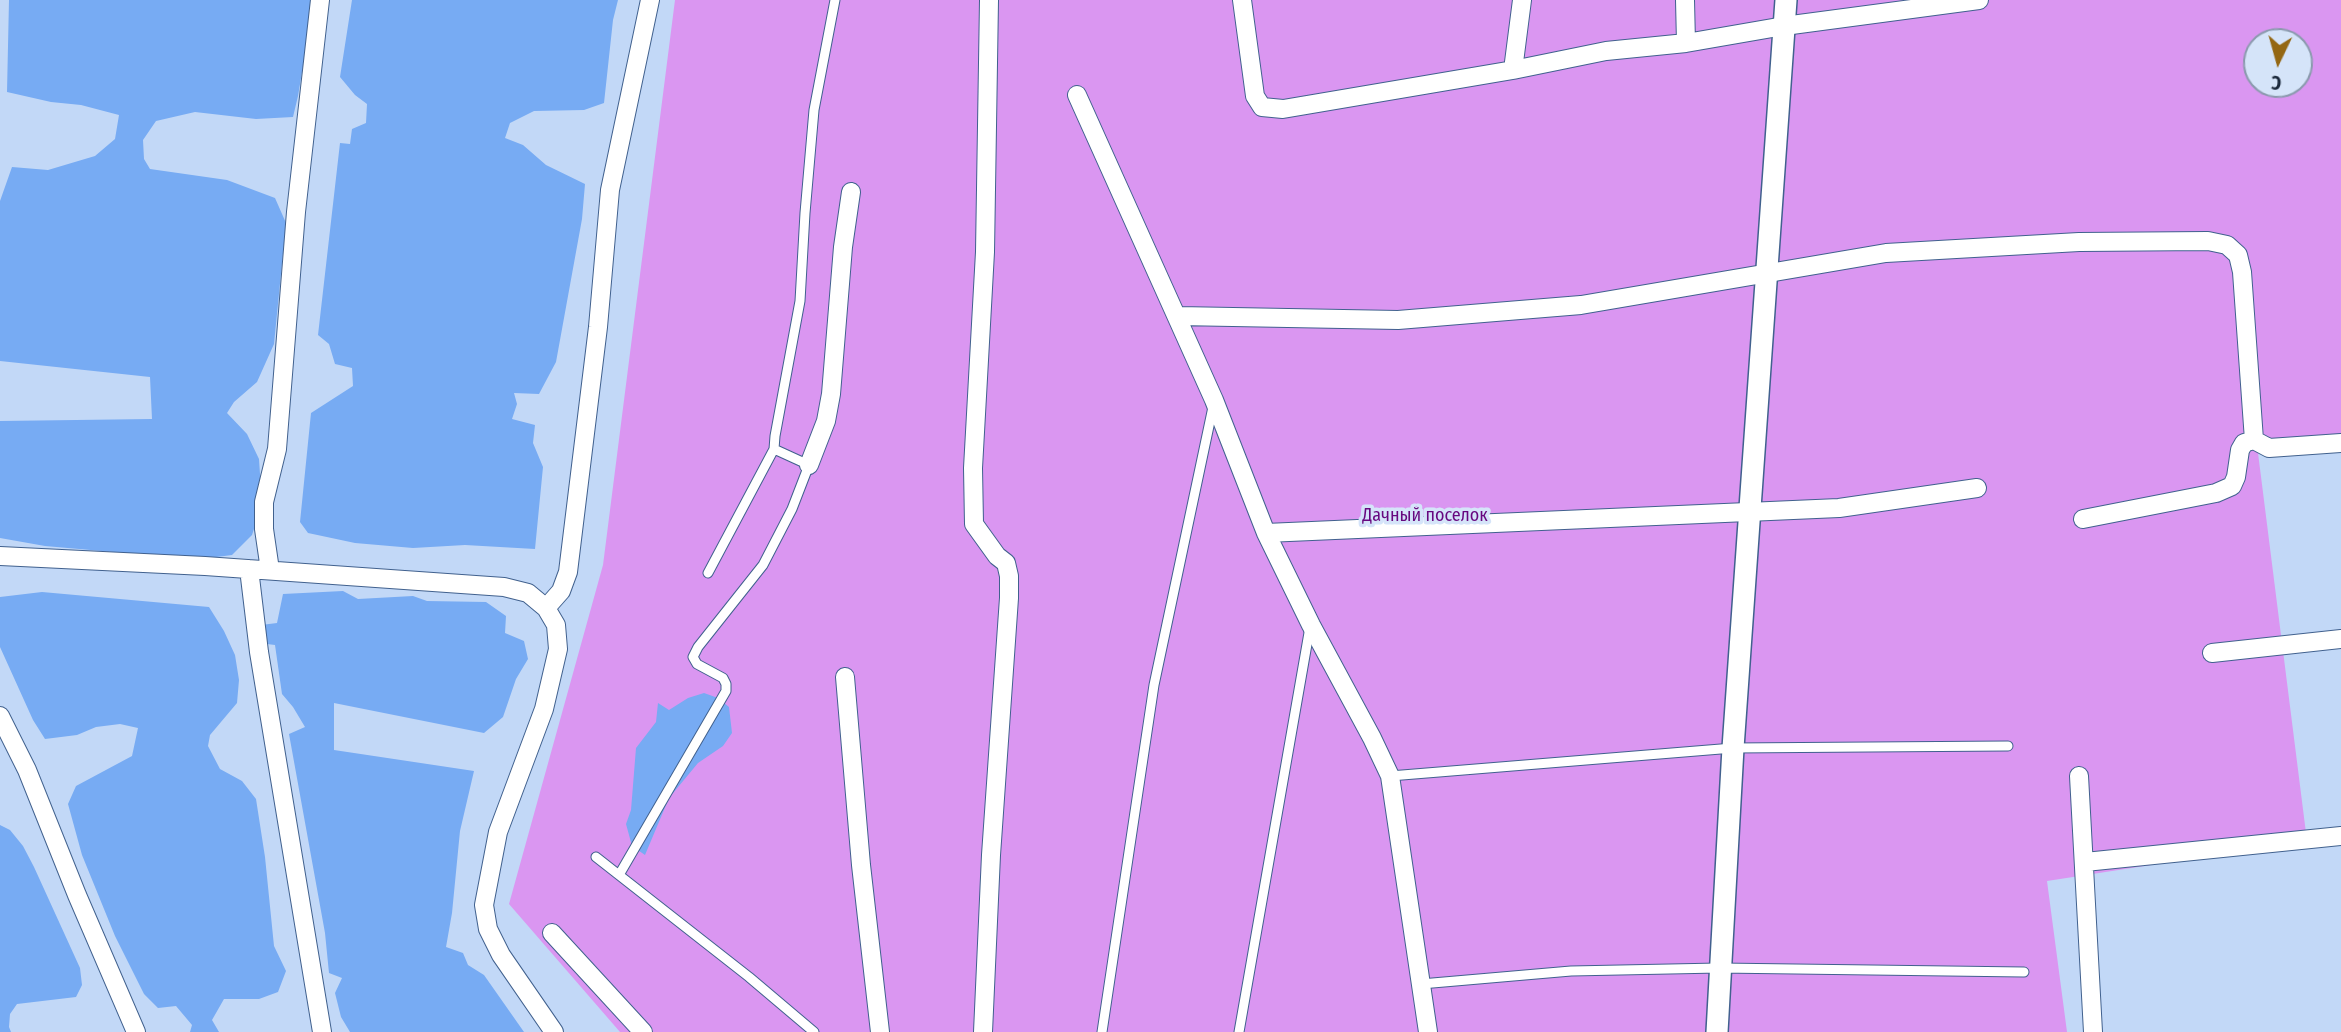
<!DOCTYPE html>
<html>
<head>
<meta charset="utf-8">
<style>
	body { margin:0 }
	#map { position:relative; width:2341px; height:1032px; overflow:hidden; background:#c2d8f7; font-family:"Fira Sans Condensed",sans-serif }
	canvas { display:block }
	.north { position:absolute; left:2243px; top:28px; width:70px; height:70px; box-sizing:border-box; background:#d5e4f9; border:2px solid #8a99ad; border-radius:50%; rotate:185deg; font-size:19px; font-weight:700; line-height:28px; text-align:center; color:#1a283b }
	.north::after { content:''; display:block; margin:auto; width:24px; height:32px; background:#946713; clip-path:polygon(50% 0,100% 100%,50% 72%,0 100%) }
</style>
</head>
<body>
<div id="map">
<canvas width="2341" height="1032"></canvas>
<div class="north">С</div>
</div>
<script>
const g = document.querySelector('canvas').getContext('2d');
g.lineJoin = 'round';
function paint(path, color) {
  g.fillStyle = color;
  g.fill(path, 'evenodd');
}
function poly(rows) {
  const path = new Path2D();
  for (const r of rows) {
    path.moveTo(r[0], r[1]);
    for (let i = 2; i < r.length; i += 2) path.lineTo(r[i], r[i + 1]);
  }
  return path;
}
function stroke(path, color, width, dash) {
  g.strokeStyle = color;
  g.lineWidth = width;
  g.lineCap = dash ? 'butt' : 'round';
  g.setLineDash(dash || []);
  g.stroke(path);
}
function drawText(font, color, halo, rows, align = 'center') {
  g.font = font + ' "Fira Sans Condensed",sans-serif';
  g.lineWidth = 7;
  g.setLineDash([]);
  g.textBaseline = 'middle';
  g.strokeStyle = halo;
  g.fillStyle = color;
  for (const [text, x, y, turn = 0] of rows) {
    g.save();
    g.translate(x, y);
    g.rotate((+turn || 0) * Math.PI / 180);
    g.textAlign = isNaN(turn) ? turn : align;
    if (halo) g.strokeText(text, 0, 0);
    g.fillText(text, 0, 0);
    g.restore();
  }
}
paint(poly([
	[675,0,2341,0,2341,434,2257,445,2307,841,2047,881,2067,1032,620,1032,509,904,603,565],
	[2257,42,2299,42,2299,84,2257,84]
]), '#da96f1');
paint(poly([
	[9,0,314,0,298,96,293,117,256,119,195,112,156,121,143,140,144,159,150,169,227,180,275,198,286,223,274,344,257,382,234,402,227,413,247,434,259,459,262,504,252,535,232,555,201,559,136,554,45,546,0,538,0,421,152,419,150,377,0,361,0,201,12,167,48,170,95,156,115,139,119,115,81,105,51,102,7,92],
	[352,0,618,0,613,20,604,103,584,110,534,111,510,123,505,138,523,145,546,165,585,184,582,219,556,362,539,394,514,393,517,404,512,419,535,425,533,443,543,467,535,549,465,545,413,548,355,543,308,533,300,522,311,413,353,386,352,368,335,364,329,344,318,335,340,143,350,144,352,129,366,123,367,104,355,95,340,77],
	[343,591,358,599,413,596,427,601,486,602,506,616,505,633,524,641,528,659,516,679,503,717,484,733,334,703,334,750,474,771,460,831,452,913,446,947,463,953,468,965,484,975,524,1032,350,1032,341,1017,335,993,342,978,329,973,325,933,289,734,305,727,293,707,282,694,275,645,259,643,261,625,277,623,283,594],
	[42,592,209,607,224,631,235,655,239,680,237,703,210,735,208,746,220,769,242,781,256,799,265,857,274,946,286,971,278,992,259,999,224,999,212,1020,219,1032,190,1032,192,1025,176,1006,158,1008,144,994,115,936,82,855,68,804,76,786,132,756,138,728,120,724,96,727,77,735,45,739,33,720,0,647,0,597],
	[704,693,718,698,729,707,732,733,723,746,698,763,669,798,645,855,632,846,626,824,631,810,636,748,656,722,658,703,669,710,688,698],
	[0,825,10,830,23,846,34,867,80,968,82,985,76,997,17,1004,10,1014,9,1027,11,1032,0,1032]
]), '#77abf3');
const service = poly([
	[708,573,774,449],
	[1390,776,1733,748,2008,746],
	[596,857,749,977,814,1032],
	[619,875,726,691,726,684,723,678,697,664,693,657,698,647,763,565,792,509,809,465,774,449,775,436,800,301,805,213,814,110,835,0],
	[1421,984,1571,971,1719,968,2024,972],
	[1102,1032,1154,685,1213,407],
	[1239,1032,1310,627]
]);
const minor = poly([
	[1242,0,1255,96,1262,107,1283,109,1513,70,1606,51,1686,43,1784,26,1979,0],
	[1685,0,1686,43],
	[1513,70,1522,0],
	[1077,95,1214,400,1266,533,1311,625,1372,738,1390,776,1428,1032],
	[1178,316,1398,320,1581,305,1886,253,2079,242,2208,241,2227,245,2238,255,2242,272,2254,440,2244,443,2240,450,2236,477,2232,486,2216,493,2083,519],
	[2254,440,2269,448,2341,443],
	[809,465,826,421,831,394,843,247,851,192],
	[1266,533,1839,508,1977,488],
	[0,556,205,566,504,587,528,593,546,608,556,625,558,649,544,709,498,832,484,905,488,929,501,955,554,1032],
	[249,569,259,652,322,1032],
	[270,570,264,529,264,502,277,449,296,212,320,0],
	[546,608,561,591,568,572,598,327,610,190,650,0],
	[2212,653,2341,639],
	[845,677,861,865,880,1032],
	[0,716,27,770,77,895,136,1032],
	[2079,776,2093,1032],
	[2085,862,2341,836],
	[552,933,643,1032],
	[983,1032,991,855,1009,598,1009,576,1006,563,997,556,974,524,973,468,985,252,989,0]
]);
const tertiary = poly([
	[1717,1032,1733,748,1786,0]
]);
stroke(service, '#41618e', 11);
stroke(minor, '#41618e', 20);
stroke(tertiary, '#41618e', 24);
stroke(service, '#fff', 9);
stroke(minor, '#fff', 18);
stroke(tertiary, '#fff', 21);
drawText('18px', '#67087f', '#d5e4f9', [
	["Дачный поселок",1425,516]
]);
</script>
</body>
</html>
